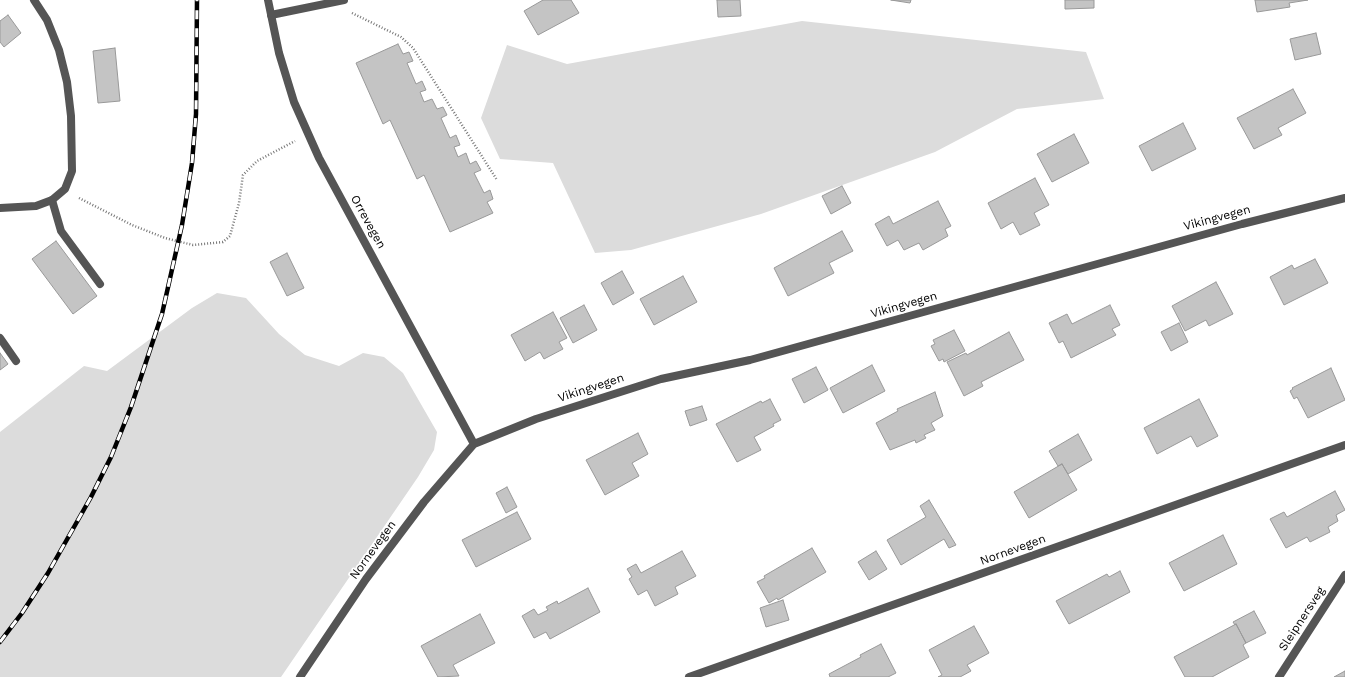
<!DOCTYPE html>
<html>
<head>
<meta charset="utf-8">
<style>
	body { margin:0 }
	canvas { display:block; background:#fff }
</style>
</head>
<body>
<canvas width="1345" height="677"></canvas>
<script>
const g = document.querySelector('canvas').getContext('2d');
g.lineJoin = 'round';
function paint(path, color) {
  g.fillStyle = color;
  g.fill(path, 'evenodd');
}
function poly(rows) {
  const path = new Path2D();
  for (const r of rows) {
    path.moveTo(r[0], r[1]);
    for (let i = 2; i < r.length; i += 2) path.lineTo(r[i], r[i + 1]);
  }
  return path;
}
function stroke(path, color, width, dash) {
  g.strokeStyle = color;
  g.lineWidth = width;
  g.lineCap = dash ? 'butt' : 'round';
  g.setLineDash(dash || []);
  g.stroke(path);
}
function drawText(font, color, halo, rows, align = 'center') {
  g.font = font + ' "Work Sans",sans-serif';
  g.lineWidth = 3.5;
  g.setLineDash([]);
  g.textBaseline = 'middle';
  g.strokeStyle = halo;
  g.fillStyle = color;
  for (const [text, x, y, turn = 0] of rows) {
    g.save();
    g.translate(x, y);
    g.rotate((+turn || 0) * Math.PI / 180);
    g.textAlign = isNaN(turn) ? turn : align;
    if (halo) g.strokeText(text, 0, 0);
    g.fillText(text, 0, 0);
    g.restore();
  }
}
paint(poly([
	[802,21,1086,52,1104,99,1017,109,935,152,761,214,631,250,595,253,553,163,500,159,481,118,507,45,567,64],
	[217,293,246,298,279,334,305,355,339,366,363,353,384,357,403,373,437,432,434,450,418,477,281,677,0,677,0,432,84,366,107,371,192,308]
]), '#dcdcdc');
const building = poly([
	[543,0,571,0,579,13,538,35,524,11,543,0],
	[717,0,740,0,741,16,718,17,717,0],
	[891,0,911,0,910,3,891,0],
	[1065,0,1094,0,1094,8,1065,9,1065,0],
	[1255,0,1308,0,1289,3,1290,7,1257,12,1255,0],
	[8,15,21,33,4,47,0,42,0,21,8,15],
	[1316,33,1321,54,1295,60,1290,39,1316,33],
	[398,44,403,54,409,52,413,61,407,63,416,84,422,81,426,90,420,92,424,102,432,99,437,109,443,107,447,115,441,118,450,138,456,135,460,145,454,147,458,157,466,153,470,164,476,161,481,170,474,173,484,193,490,190,493,199,487,202,493,213,450,232,424,175,417,179,390,120,383,124,356,63,398,44],
	[115,48,120,101,98,103,93,51,115,48],
	[1293,89,1306,113,1278,128,1282,135,1254,149,1237,118,1293,89],
	[1183,123,1196,149,1152,171,1139,146,1183,123],
	[1074,134,1089,163,1052,182,1037,154,1074,134],
	[1035,178,1049,205,1034,213,1040,225,1020,235,1013,222,1001,229,988,203,1035,178],
	[842,186,851,203,831,214,822,196,842,186],
	[938,201,951,226,945,229,948,236,923,250,919,243,904,250,898,240,887,246,875,224,889,216,893,224,938,201],
	[842,231,853,251,829,263,834,273,788,296,774,268,842,231],
	[56,241,97,296,73,314,32,259,56,241],
	[287,253,304,288,287,296,270,262,287,253],
	[1315,259,1328,283,1284,305,1270,277,1292,265,1294,269,1315,259],
	[622,271,634,293,613,305,601,283,622,271],
	[683,276,697,302,654,325,640,299,683,276],
	[1216,282,1233,314,1209,326,1206,320,1185,331,1172,306,1216,282],
	[584,305,597,330,573,343,560,318,584,305],
	[1110,305,1120,325,1112,329,1116,335,1071,358,1063,341,1059,343,1049,323,1067,314,1072,324,1110,305],
	[553,312,567,338,559,342,563,349,544,359,540,352,525,361,511,335,553,312],
	[1179,323,1188,342,1171,351,1161,332,1179,323],
	[954,330,965,351,944,362,943,359,939,361,931,346,935,344,933,340,954,330],
	[1009,332,1024,360,981,382,983,386,964,396,947,362,966,353,967,355,1009,332],
	[0,353,8,364,0,370,0,353],
	[872,365,885,391,843,413,830,388,872,365],
	[816,367,828,390,804,403,792,379,816,367],
	[1331,368,1345,400,1308,418,1297,397,1294,399,1290,391,1293,389,1292,388,1331,368],
	[935,392,943,416,931,423,935,430,924,435,926,438,916,443,915,440,890,450,876,423,898,411,897,409,935,392],
	[770,399,781,420,773,424,774,426,754,437,761,450,737,462,716,424,761,401,762,403,770,399],
	[1199,399,1218,436,1197,447,1191,436,1157,454,1144,428,1199,399],
	[702,406,707,420,690,426,685,411,702,406],
	[638,433,648,454,632,463,639,476,605,495,586,460,638,433],
	[1078,434,1092,460,1068,474,1062,464,1058,466,1049,451,1078,434],
	[1062,464,1077,490,1029,518,1014,492,1062,464],
	[507,487,517,507,506,513,496,493,507,487],
	[1335,491,1345,510,1336,515,1338,521,1328,527,1330,532,1310,542,1307,537,1286,548,1270,519,1284,512,1287,517,1335,491],
	[929,500,956,545,949,548,944,539,901,565,887,540,926,517,920,506,929,500],
	[517,512,531,539,476,567,462,540,517,512],
	[1223,535,1237,564,1184,591,1169,563,1223,535],
	[812,548,826,572,778,600,777,598,769,603,757,582,765,578,764,576,812,548],
	[682,551,696,576,675,587,678,594,655,606,647,590,638,595,629,579,632,577,627,569,636,564,641,573,682,551],
	[876,551,887,569,869,580,858,562,876,551],
	[1120,571,1130,592,1069,624,1056,601,1107,574,1109,577,1120,571],
	[588,588,600,612,550,639,546,632,534,638,522,616,534,609,538,615,548,610,546,607,557,601,558,604,588,588],
	[783,600,789,620,766,627,760,608,783,600],
	[1254,611,1266,633,1246,643,1236,624,1235,625,1233,622,1254,611],
	[480,614,495,643,453,665,459,676,438,677,421,646,480,614],
	[1236,624,1246,643,1243,645,1249,657,1212,677,1185,677,1174,657,1236,624],
	[974,626,989,653,967,665,971,671,960,677,938,677,942,675,929,650,974,626],
	[881,644,896,673,888,677,830,677,829,674,861,657,860,655,881,644],
	[1345,671,1345,677,1334,677,1345,671]
]);
paint(building, '#c4c4c4');
stroke(building, '#999', 1);
stroke(poly([
	[352,13,401,37,413,48,497,180],
	[79,198,132,225,165,238,193,245,223,242,230,236,239,203,243,175,257,161,295,141]
]), '#777', 2.5, [1, 2]);
stroke(poly([
	[271,15,344,0],
	[52,200,61,231,100,284],
	[0,338,16,361]
]), '#555', 8);
stroke(poly([
	[268,0,279,53,294,102,319,158,474,444],
	[0,208,36,206,52,200,65,189,72,171,71,116,67,82,59,50,47,20,34,0],
	[300,677,366,579,424,502,474,444,536,419,661,379,750,360,1242,224,1345,198],
	[689,677,1345,445],
	[1279,677,1345,575]
]), '#555', 8);
const rail = poly([
	[0,642,22,613,48,573,91,497,111,457,131,407,162,314,182,225,192,163,196,114,197,0]
]);
stroke(rail, '#000', 4.5);
stroke(rail, '#fff', 3, [9]);
drawText('12px', '#000', '#fff', [
	["Vikingvegen",1217,218,-15],
	["Orrevegen",368,222,61],
	["Vikingvegen",904,305,-16],
	["Vikingvegen",591,388,-18],
	["Nornevegen",373,550,-54],
	["Nornevegen",1013,550,-20],
	["Sleipnersveg",1302,619,-57]
]);
</script>
</body>
</html>
